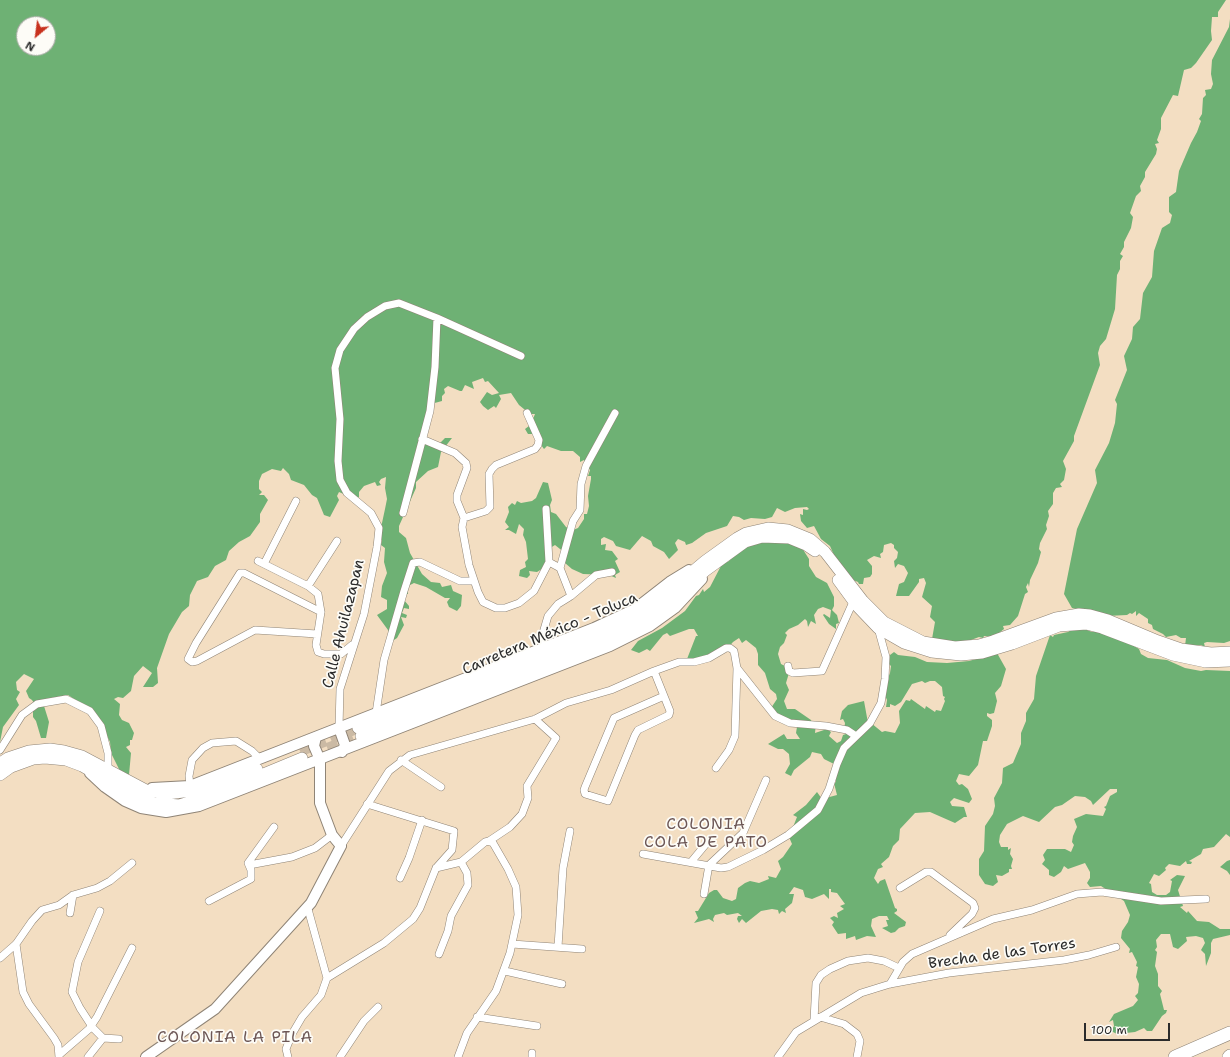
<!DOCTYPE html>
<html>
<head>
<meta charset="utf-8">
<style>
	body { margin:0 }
	#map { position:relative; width:1230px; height:1057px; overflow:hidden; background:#f3dec2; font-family:"Shantell Sans",sans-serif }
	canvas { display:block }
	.north { position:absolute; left:16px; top:16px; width:40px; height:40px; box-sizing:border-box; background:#fdfcf7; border:1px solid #a9a8a5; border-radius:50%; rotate:209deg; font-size:11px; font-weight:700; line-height:16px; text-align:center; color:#2b2b2b }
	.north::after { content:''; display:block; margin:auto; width:14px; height:18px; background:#c8321e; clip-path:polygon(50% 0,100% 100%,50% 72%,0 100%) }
	.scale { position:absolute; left:1084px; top:1023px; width:86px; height:18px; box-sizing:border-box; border:2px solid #2b2b2b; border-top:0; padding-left:5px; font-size:12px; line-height:14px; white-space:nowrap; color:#2b2b2b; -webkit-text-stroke:3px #fdfcf7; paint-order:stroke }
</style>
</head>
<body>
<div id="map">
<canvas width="1230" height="1057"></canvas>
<div class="north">N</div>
<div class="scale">100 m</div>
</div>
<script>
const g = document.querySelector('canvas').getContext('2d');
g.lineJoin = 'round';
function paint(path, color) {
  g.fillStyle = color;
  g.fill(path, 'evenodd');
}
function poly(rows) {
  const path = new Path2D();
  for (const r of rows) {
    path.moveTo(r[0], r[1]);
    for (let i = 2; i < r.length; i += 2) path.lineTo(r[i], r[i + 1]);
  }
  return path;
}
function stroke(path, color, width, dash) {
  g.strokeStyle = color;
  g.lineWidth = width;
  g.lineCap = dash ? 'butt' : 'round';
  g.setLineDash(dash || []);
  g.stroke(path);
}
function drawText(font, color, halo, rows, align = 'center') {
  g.font = font + ' "Shantell Sans",sans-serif';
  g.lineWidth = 3.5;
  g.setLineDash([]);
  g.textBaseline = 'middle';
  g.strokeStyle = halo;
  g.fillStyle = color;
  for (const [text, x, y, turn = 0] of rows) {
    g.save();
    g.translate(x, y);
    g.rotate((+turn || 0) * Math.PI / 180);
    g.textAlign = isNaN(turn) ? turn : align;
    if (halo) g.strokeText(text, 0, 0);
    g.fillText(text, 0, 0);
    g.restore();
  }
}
paint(poly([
	[0,0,1226,0,1218,12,1218,17,1212,17,1211,31,1212,40,1196,63,1191,68,1184,70,1178,96,1173,95,1161,118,1161,129,1157,140,1159,143,1155,144,1157,149,1156,154,1145,172,1145,177,1140,186,1141,191,1136,196,1130,213,1133,217,1131,228,1124,242,1124,247,1120,254,1123,256,1120,261,1120,269,1117,275,1115,309,1106,339,1100,346,1098,353,1100,365,1074,436,1074,441,1063,461,1066,469,1064,480,1060,484,1062,487,1056,488,1053,493,1053,504,1048,511,1049,516,1046,525,1047,529,1040,543,1039,549,1041,552,1038,563,1030,580,1029,587,1028,583,1026,587,1028,592,1025,594,1018,616,1010,625,1003,626,1004,629,994,637,984,636,983,638,979,637,963,643,932,639,935,622,930,617,932,606,922,597,926,583,924,578,919,579,919,582,909,596,896,596,899,584,904,582,908,573,904,566,898,564,895,568,894,561,897,558,898,552,894,548,894,545,891,543,884,545,883,552,880,554,881,558,874,556,867,560,872,566,872,574,870,577,864,578,863,584,859,584,858,582,853,580,837,562,830,546,821,539,814,526,807,528,801,521,800,514,803,515,803,509,807,510,809,509,807,507,795,508,785,512,777,508,772,517,765,519,751,518,744,520,739,517,733,516,727,526,706,533,692,543,686,545,685,542,678,539,675,543,678,550,669,559,664,552,653,546,651,541,642,536,630,550,616,546,613,541,604,537,601,539,601,545,606,544,605,550,612,551,618,559,615,561,620,572,615,575,616,578,609,575,583,574,572,569,565,563,565,553,555,545,547,550,545,567,537,572,529,571,530,575,527,578,519,576,520,570,526,567,525,562,528,559,526,542,523,535,524,529,519,524,516,534,509,530,505,530,509,527,505,522,509,512,508,507,512,503,515,505,517,501,521,503,532,501,536,498,543,482,548,483,552,500,550,505,551,512,556,514,566,527,573,530,578,528,584,519,584,514,587,514,589,506,588,496,591,479,591,476,588,476,590,470,584,460,580,462,580,457,573,451,561,451,547,446,544,449,533,434,528,434,525,429,529,426,530,426,535,414,530,414,519,405,511,393,499,395,501,399,496,408,494,406,488,410,483,406,480,402,487,392,492,395,499,393,488,381,485,382,483,378,472,382,474,389,465,385,462,391,460,391,448,386,444,389,445,393,442,396,442,401,431,404,421,434,439,444,445,438,452,438,441,452,438,467,428,471,416,482,416,488,399,526,399,532,406,538,410,553,422,574,431,582,440,583,442,587,451,585,453,591,462,595,461,606,457,611,449,607,447,602,450,598,445,598,426,587,414,583,408,586,408,594,406,594,404,600,409,606,409,609,404,608,402,613,407,615,406,618,401,617,404,625,397,638,391,642,388,630,377,615,387,609,387,600,381,597,382,586,387,573,384,562,385,548,381,545,382,540,375,536,375,532,378,531,382,523,385,509,387,499,385,488,386,477,381,479,379,482,381,485,377,486,375,482,364,486,359,492,359,497,353,501,346,495,339,492,337,496,339,500,330,517,324,515,317,498,312,495,304,485,291,480,289,474,283,468,281,471,272,469,262,474,259,481,259,489,262,492,259,495,264,495,268,500,260,514,260,522,250,536,239,542,229,551,226,560,215,566,208,577,197,581,190,595,189,606,182,612,169,634,157,668,158,683,153,687,143,687,152,673,143,666,134,676,131,691,123,698,118,697,114,699,120,704,119,715,122,720,129,723,134,733,132,740,130,740,130,745,126,747,131,753,129,775,121,773,111,753,110,742,104,730,80,703,68,695,46,699,44,706,49,722,46,738,41,738,36,721,33,717,33,706,36,706,32,700,29,698,26,691,34,679,24,674,16,682,17,690,20,692,16,699,19,705,3,727,0,742],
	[24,24,48,24,48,48,24,48],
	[1230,19,1230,641,1224,643,1207,642,1204,643,1205,647,1201,645,1185,646,1186,638,1181,638,1176,635,1166,637,1163,634,1153,629,1152,625,1148,623,1148,619,1139,613,1136,616,1136,611,1132,614,1130,613,1127,615,1106,616,1072,608,1064,594,1077,529,1097,483,1095,470,1109,443,1115,423,1117,404,1115,400,1127,370,1124,356,1132,339,1133,327,1140,319,1143,293,1152,277,1154,251,1162,228,1170,223,1172,215,1169,212,1169,197,1176,192,1179,171,1191,143,1197,132,1201,121,1199,119,1202,114,1203,98,1206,95,1205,90,1211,89,1213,84,1211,74,1212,60,1229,27],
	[773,538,802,548,809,559,809,566,816,577,827,583,834,597,834,606,832,610,837,615,839,623,836,624,836,629,829,624,823,615,824,614,830,618,831,610,823,607,818,609,814,615,816,624,811,621,808,627,807,621,805,619,798,625,789,629,785,633,787,635,784,643,780,647,778,654,781,664,787,667,789,673,786,683,789,690,784,701,787,709,795,709,811,720,812,724,816,723,815,733,827,729,831,732,829,736,837,743,841,741,843,735,846,734,844,731,845,723,843,719,840,720,842,711,848,705,864,701,868,723,871,723,882,732,885,731,895,733,900,723,899,711,906,700,910,701,911,699,925,709,926,706,935,712,936,710,941,711,945,701,944,699,945,697,943,696,942,687,935,681,930,681,925,683,922,681,912,684,901,702,895,706,890,704,890,707,886,707,887,700,883,691,890,673,891,666,888,663,890,655,894,652,898,655,915,657,927,662,947,663,969,661,997,653,1006,669,1001,686,995,693,997,701,994,713,990,714,987,713,987,716,992,720,992,726,987,741,983,741,978,765,969,776,959,774,956,781,959,785,962,784,968,789,972,799,969,803,954,798,950,802,952,806,964,807,967,817,964,817,955,823,930,812,915,813,900,829,899,840,893,846,889,857,881,864,883,867,878,869,874,878,878,884,880,881,885,879,895,908,897,909,897,911,894,913,906,922,905,926,899,928,895,932,891,933,882,928,888,926,886,920,889,920,887,916,879,916,872,919,871,926,876,937,867,936,856,940,855,936,846,939,846,933,838,934,832,925,834,922,830,918,834,916,838,918,837,913,844,909,840,906,845,904,837,893,831,892,831,889,829,889,829,899,824,894,812,899,805,897,803,890,794,887,789,894,794,894,792,903,785,909,786,913,782,911,779,914,778,910,772,909,761,911,746,923,742,919,739,923,737,919,738,916,742,916,738,913,727,915,724,913,715,915,713,919,714,922,709,919,694,923,698,918,695,911,698,911,709,893,714,890,717,890,723,898,732,901,736,899,738,888,745,883,750,881,759,883,769,879,768,876,776,878,781,869,778,861,783,857,792,844,789,837,797,817,793,815,806,805,817,792,822,799,837,795,834,783,836,782,836,768,834,764,824,759,821,754,812,752,810,757,794,770,791,776,785,773,790,764,789,754,783,749,778,749,768,744,784,734,787,739,800,739,796,733,797,727,776,715,771,708,777,699,776,694,770,689,765,673,758,665,758,654,756,648,746,640,742,643,739,638,733,642,727,649,697,659,687,659,696,636,698,636,694,629,689,629,670,636,667,633,663,635,650,651,647,649,639,653,631,650,638,641,662,628,685,611,696,596,699,595,703,589,704,592,710,587,722,564,729,561,732,554,740,549],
	[1077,626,1092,632,1099,632,1131,644,1139,649,1141,654,1148,658,1167,660,1185,668,1201,671,1206,670,1230,671,1230,837,1226,834,1214,847,1203,849,1201,854,1189,861,1192,862,1191,864,1187,864,1186,861,1180,866,1169,864,1165,868,1166,870,1159,876,1154,874,1149,883,1151,884,1152,892,1157,895,1166,895,1170,892,1172,881,1170,880,1177,875,1185,876,1178,890,1183,906,1180,907,1187,913,1188,911,1197,921,1209,922,1220,929,1230,929,1230,935,1213,939,1211,943,1211,953,1206,966,1205,954,1201,950,1205,943,1203,938,1196,936,1186,937,1187,941,1178,949,1173,947,1170,934,1161,934,1156,940,1157,947,1155,950,1157,952,1155,966,1158,974,1158,986,1162,991,1160,994,1164,1010,1167,1010,1166,1013,1162,1016,1152,1031,1147,1031,1144,1028,1135,1032,1117,1034,1111,1031,1114,1026,1113,1020,1109,1022,1114,1014,1133,1006,1138,1000,1135,996,1138,993,1139,984,1136,977,1138,967,1136,966,1137,962,1132,952,1129,953,1130,949,1121,938,1122,931,1128,922,1130,915,1124,901,1101,886,1090,887,1087,883,1090,878,1090,872,1085,863,1068,869,1064,866,1061,872,1054,877,1049,875,1049,870,1042,864,1045,860,1043,855,1047,849,1065,849,1071,852,1074,845,1072,842,1073,836,1077,827,1074,819,1086,814,1103,816,1106,809,1104,807,1106,806,1110,796,1117,792,1117,789,1110,789,1093,805,1091,801,1085,797,1075,796,1062,805,1055,807,1039,822,1023,816,1007,824,1000,835,999,842,1001,847,1008,847,1008,850,1011,848,1010,854,1013,859,1011,866,1012,869,1009,869,1009,872,1002,876,996,875,998,882,993,886,985,884,979,875,979,859,984,851,985,826,993,814,995,806,994,798,1002,783,1003,768,1013,763,1021,744,1021,733,1026,721,1026,713,1034,699,1036,676,1050,635,1053,637,1054,635,1068,632],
	[1230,860,1230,875,1227,871,1220,867,1227,861]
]), '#6eb174');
stroke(poly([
	[300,751,358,728],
	[312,754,361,736]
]), '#cbbaa4', 11, [11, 5.5]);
const street = poly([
	[437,318,521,356],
	[422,439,455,453,466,463,467,468,457,495,457,501,464,518,462,527,469,565,478,592,483,602,496,608,505,608,519,603,534,591,549,562,560,568,571,596,558,604,548,616,543,633,544,647],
	[546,509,549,562],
	[464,518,486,511,490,507,489,474,492,469,496,465,535,449,538,445,539,440,527,413],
	[258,561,308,586,318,594,321,612,316,645,318,652,324,654,341,654,352,645],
	[264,564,296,501],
	[560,568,573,521,580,510,581,484,586,466,615,413],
	[308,586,337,541],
	[571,596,596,575,612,572],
	[317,634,255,630,197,661,192,662,188,659,196,643,240,573,244,573,321,612],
	[788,666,789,671,793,673,822,671,853,602],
	[737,668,775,716,790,723,826,726,847,730,856,736],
	[654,671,664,696,614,718,585,787,584,790,585,794,608,801,635,735,638,730,669,715,670,711,664,696],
	[376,713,384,660,404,591,413,563,420,562,460,581,473,581],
	[339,728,340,689,364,614,377,547,379,528,371,513,347,493,340,480,338,461,340,419,335,368,340,350,354,329,367,317,385,306,399,303,437,318,435,367,430,411,403,513],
	[0,750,22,715,37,704,66,699,90,711,101,726,108,753,108,769],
	[401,760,441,787],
	[190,786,189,776,192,760,203,748,212,743,236,741,252,751,259,758],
	[341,846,389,771,410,755,535,719,566,703,611,690,654,671,679,662,694,662,709,658,726,648,730,648,734,651,737,668,735,736,729,750,716,768],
	[643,854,721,868,728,867,763,850,788,835,818,810,829,789,837,764,844,748,870,723,881,703,885,679,886,657,878,628],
	[691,862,706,844],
	[249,865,292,857,315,848,332,835],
	[436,868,461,862,485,842,489,841],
	[400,878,409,858,422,820],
	[900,888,926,872,931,872,973,903,975,908,972,914,950,935],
	[704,894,709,865,743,833,766,780],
	[209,901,251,879,251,870,248,863,274,827],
	[100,911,78,962,72,992,80,1008,93,1028,103,1038,119,1039],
	[70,913,73,895],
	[16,944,23,992,29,1004,54,1038,58,1045,59,1057],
	[512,944,582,949],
	[558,947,563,868,570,831],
	[439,954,448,931,451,916,468,885,467,873,461,862],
	[0,958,16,944,32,921,42,910,59,905,73,895,97,888,110,881,132,863],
	[505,971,562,984],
	[327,978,384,943,413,919,420,908,436,868,452,850,454,831,367,804],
	[890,984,903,962,912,954,993,919,1032,910,1077,894,1102,892,1161,901,1206,899],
	[477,1017,537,1026],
	[820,1017,844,1024,857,1034,860,1041,857,1057],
	[814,1020,816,983,821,975,830,969,848,961,868,958,884,961,899,968],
	[59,1055,89,1029,97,1017,132,948],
	[88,1057,103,1038],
	[288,1057,286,1049,292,1034,302,1017,321,995,327,978,308,909],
	[340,1057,364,1021,378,1007],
	[458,1057,467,1033,496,991,510,953,518,915,516,887,508,869,493,843,489,841,510,827,522,814,528,798,527,786,556,738,535,719],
	[532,1057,532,1053],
	[778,1057,796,1032,861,993,890,984,949,973,1064,960,1089,955,1116,947]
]);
const secondary = poly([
	[339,728,345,745,342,752],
	[90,773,105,787,125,801,141,808,166,812,199,806,610,646,650,626,675,608,702,579],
	[152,788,190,786,594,628,635,609,671,581,689,570],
	[146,1057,215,1009,311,903,341,846,332,835,320,803,320,760,314,746,316,737]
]);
const primary = poly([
	[838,580,857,606,878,628,904,643,932,652,961,655,982,653,1012,644,1059,626,1086,624,1102,628,1173,655,1206,662,1230,661],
	[358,728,545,655,630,619,648,609,705,561,737,538,746,533,768,528,788,530,810,539,825,552,863,601,884,622,923,642,955,647,979,645,993,641,1056,618,1079,614,1090,615,1108,620,1158,641,1181,649,1211,653,1230,652],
	[361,736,631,629,653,616,705,571,745,542,762,537,789,538,806,545,815,551],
	[0,763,8,758,29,751,50,749,64,751,82,756,146,790,167,794,191,791,257,769],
	[0,775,11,767,33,759,45,758,66,760,82,766,138,798,154,803,179,805,210,796,302,758]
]);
const highway = poly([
	[1175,1057,1230,1033],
	[1229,1057,1230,1056]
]);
stroke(street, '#8f8476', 8);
stroke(secondary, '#8f8476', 12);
stroke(primary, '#8f8476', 12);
stroke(highway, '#8f8476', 14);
stroke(street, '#fff', 7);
stroke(secondary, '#fff', 10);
stroke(primary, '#fff', 11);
stroke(highway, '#fff', 13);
drawText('15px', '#2b2b2b', '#fdfcf7', [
	["Calle Ahuilazapan",344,624,-76],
	["Carretera México - Toluca",550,634,-23],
	["Brecha de las Torres",1002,954,-8]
]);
g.letterSpacing = '1px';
drawText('16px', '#6d5756', '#fdfcf7', [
	["COLONIA",706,825],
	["COLA DE PATO",706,843],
	["COLONIA LA PILA",235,1038]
]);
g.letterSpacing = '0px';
</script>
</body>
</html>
